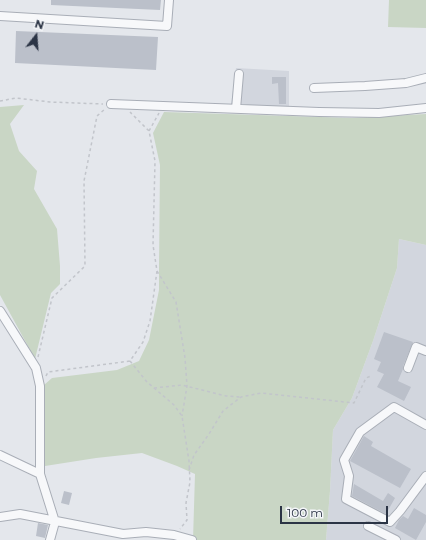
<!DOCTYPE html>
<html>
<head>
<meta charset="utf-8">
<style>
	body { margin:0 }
	#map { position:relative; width:426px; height:540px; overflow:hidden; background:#e4e7ec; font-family:Montserrat,sans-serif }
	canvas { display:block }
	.north { position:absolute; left:16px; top:16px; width:40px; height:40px; -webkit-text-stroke:3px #f4f6f9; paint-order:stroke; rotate:17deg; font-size:11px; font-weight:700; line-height:16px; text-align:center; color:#2b3445 }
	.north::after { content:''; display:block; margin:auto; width:14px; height:18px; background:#2b3445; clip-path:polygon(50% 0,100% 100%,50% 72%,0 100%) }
	.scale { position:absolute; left:280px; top:506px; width:108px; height:18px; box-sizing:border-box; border:2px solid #2b3445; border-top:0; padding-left:5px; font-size:12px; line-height:14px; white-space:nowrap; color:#2b3445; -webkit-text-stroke:3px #f4f6f9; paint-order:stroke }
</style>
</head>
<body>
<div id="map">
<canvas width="426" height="540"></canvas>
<div class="north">N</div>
<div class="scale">100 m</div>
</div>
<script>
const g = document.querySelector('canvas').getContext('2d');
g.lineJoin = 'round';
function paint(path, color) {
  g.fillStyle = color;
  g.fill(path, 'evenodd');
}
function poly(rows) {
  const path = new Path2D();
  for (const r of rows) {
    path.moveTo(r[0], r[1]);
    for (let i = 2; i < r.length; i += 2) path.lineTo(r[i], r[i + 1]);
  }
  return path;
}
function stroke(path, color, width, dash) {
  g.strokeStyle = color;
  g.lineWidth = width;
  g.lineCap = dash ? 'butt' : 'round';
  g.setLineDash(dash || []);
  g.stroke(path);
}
paint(poly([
	[236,68,289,71,289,108,231,105],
	[399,239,426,245,426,540,326,540,330,491,333,430,352,398,373,341,397,268]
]), '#d2d6de');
paint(poly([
	[389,0,426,0,426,28,388,27],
	[24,105,10,124,19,151,37,171,34,189,57,229,60,266,60,284,51,293,35,359,0,295,0,107],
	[164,112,352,118,426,114,426,245,399,239,397,268,373,341,352,398,333,430,330,491,326,540,193,540,195,474,177,466,142,453,96,458,45,466,44,385,52,378,117,370,139,361,149,340,159,290,159,269,160,165,153,133]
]), '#c9d6c5');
paint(poly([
	[51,0,161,0,160,10,51,5],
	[16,31,158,37,156,70,15,63],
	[272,77,286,77,286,104,279,104,278,83,272,84],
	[384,332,413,342,403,366,403,369,398,381,411,387,404,401,377,387,384,374,377,371,381,362,374,359],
	[364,436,373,442,371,446,411,469,400,488,350,461],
	[354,484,383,501,388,493,395,498,386,514,352,496],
	[64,491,72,493,69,505,61,503],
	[414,508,426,515,426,522,416,540,395,528,399,520,403,516,408,519],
	[38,523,48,525,45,538,36,536]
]), '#bbc0ca');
const minor = poly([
	[0,16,167,26,169,0],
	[314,88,365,86,406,83,426,78],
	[111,104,319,112,379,113,426,108],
	[236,109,239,74],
	[0,311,36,368,40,386,40,474,55,522,50,540],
	[408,368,416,347,426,351],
	[426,425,394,407,360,432,344,460,349,476,346,499,390,522,400,511,426,476],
	[0,455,40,474],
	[0,517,20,514,123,534,146,532,174,535,192,540],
	[368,526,396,540]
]);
stroke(minor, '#a9aeb7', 10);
stroke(poly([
	[0,101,16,98,50,102,103,104],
	[149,131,159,113],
	[157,271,176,302,185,358,187,386,182,416],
	[38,357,52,298,85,266,84,181,97,116,106,108],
	[130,361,147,382,174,405,182,416,189,461,190,482,186,503,187,520,180,529],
	[46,376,48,372,130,361,143,342,150,321,157,271,153,245,155,161,149,131,130,112],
	[154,388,182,385,226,396,241,397],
	[189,470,194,455,209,434,223,411,241,397,261,393,354,403,366,378,371,376]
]), '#c2c5cb', 1.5, [3, 3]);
stroke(minor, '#f7f8fa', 8);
</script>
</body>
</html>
